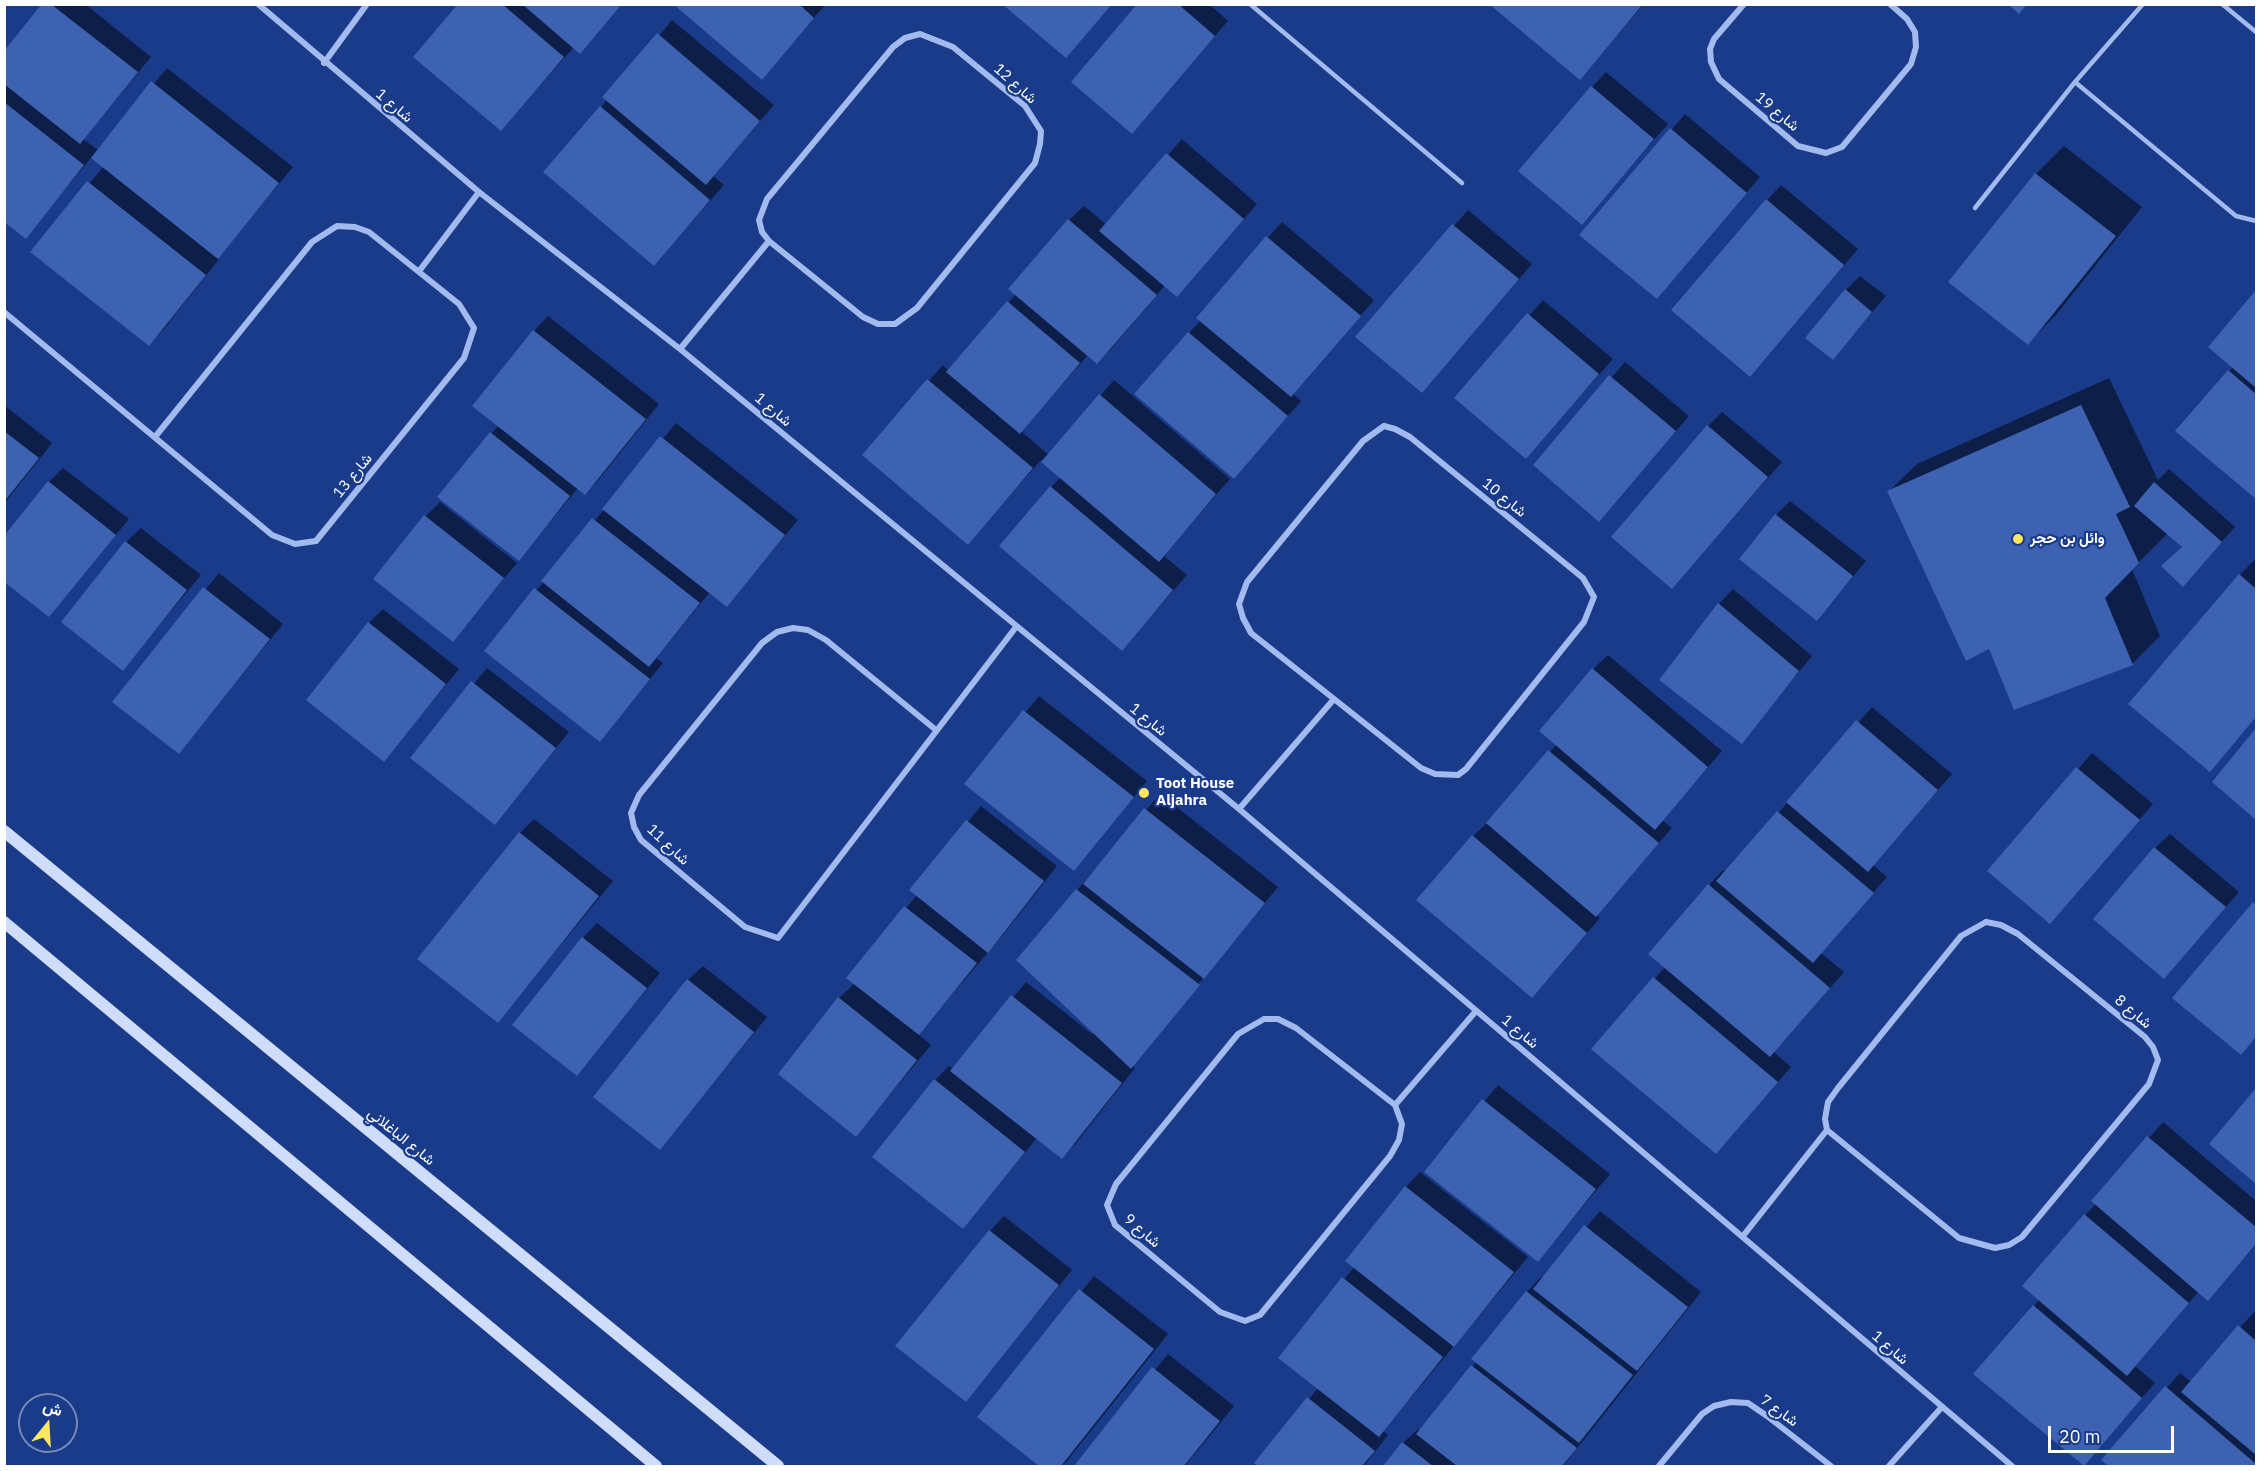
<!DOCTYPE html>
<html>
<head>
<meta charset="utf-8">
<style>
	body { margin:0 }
	#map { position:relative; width:2261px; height:1471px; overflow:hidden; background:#193b8a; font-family:"IBM Plex Sans",Vazirmatn,sans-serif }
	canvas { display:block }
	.frame { position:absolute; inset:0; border:6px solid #fff; pointer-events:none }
	.north { position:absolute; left:18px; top:1393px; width:60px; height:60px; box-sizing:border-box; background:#193b8a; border:2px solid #7589b9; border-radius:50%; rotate:18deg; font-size:16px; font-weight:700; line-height:24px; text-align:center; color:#fff }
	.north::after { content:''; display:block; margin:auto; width:21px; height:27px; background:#ffe65f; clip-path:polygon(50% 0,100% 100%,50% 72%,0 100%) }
	.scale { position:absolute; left:2048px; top:1426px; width:126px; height:27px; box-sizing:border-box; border:3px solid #fff; border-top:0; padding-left:8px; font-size:18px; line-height:21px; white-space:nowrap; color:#fff; -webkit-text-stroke:4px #193b8a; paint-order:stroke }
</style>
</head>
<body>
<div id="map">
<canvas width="2261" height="1471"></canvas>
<div class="frame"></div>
<div class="north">ش</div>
<div class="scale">20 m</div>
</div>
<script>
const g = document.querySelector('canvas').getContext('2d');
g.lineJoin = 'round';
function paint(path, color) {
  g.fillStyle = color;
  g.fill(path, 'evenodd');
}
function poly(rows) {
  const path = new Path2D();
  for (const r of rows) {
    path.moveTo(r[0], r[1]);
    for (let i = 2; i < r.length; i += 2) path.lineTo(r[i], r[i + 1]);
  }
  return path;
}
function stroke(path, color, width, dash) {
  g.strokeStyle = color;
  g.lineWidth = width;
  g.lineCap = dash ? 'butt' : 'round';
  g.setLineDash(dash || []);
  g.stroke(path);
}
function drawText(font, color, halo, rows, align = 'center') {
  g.font = font + ' "IBM Plex Sans",Vazirmatn,sans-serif';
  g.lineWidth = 4.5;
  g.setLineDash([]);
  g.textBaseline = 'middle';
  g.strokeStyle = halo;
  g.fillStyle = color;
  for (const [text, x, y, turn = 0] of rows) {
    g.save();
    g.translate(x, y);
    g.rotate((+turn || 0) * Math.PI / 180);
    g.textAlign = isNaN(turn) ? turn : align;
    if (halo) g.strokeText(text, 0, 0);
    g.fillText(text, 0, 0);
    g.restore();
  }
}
paint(poly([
	[43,4,85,4,151,57,83,139,98,150,167,68,293,167,217,258,219,259,163,330,149,344,32,252,104,166,92,157,25,237,4,220,4,53],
	[460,4,622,4,580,52,574,47,501,129],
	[675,4,826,4,762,78],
	[1139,4,1209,4,1228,21,1132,132],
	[1491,4,1644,4,1580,78],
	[672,20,774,105,713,176,724,185,654,264,601,107],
	[1606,72,1668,124,1582,222,1592,87],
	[1685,114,1760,177,1671,282,1581,235],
	[1182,139,1257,204,1177,295,1165,285,1112,348,1097,362,1088,355,1021,431,1049,455,1114,380,1230,479,1163,555,1187,575,1122,649,1051,487,1061,477,1041,460,968,543,864,454,943,365,949,371,1016,294,1069,220,1084,206,1107,225],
	[2064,146,2142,207,2056,315,2028,343,1950,281,2036,174],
	[1781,185,1858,249,1750,375,1767,200],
	[1468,210,1532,264,1422,391,1357,337],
	[1282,222,1374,300,1293,394,1301,401,1234,477,1189,333,1201,320,1198,317],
	[1860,276,1886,296,1833,358,1846,290],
	[2256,292,2256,497,2178,431,2234,366,2210,347],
	[1543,300,1613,359,1526,457,1456,398],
	[548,316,659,404,599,479,585,493,578,488,519,559,491,434,499,425,534,331],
	[1625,362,1689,416,1599,520,1535,465],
	[2109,378,2158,480,2169,469,2235,527,2183,585,2183,546,2168,533,2132,569,2160,636,2132,664,1990,647,1889,491,1917,464],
	[4,405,52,443,4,504],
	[1722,412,1782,462,1672,587,1708,426],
	[676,423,798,520,727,605,710,592,656,658,663,663,600,740,486,651],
	[63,468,129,519,49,615,49,482],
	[1790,501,1866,561,1817,619,1776,515],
	[440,502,517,563,452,640,426,516],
	[141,528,201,575,123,669,126,542],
	[2254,560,2256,562,2256,717,2209,770,2240,575],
	[219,573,283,624,179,752,115,701],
	[1733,589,1812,656,1741,742,1719,604],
	[383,609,459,669,384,760,369,623],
	[1608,655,1722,751,1662,820,1672,828,1596,914,1600,918,1546,981,1473,836,1488,822,1557,744,1593,669],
	[487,668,569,732,495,823,412,758],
	[1039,696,1147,781,1074,869,966,784],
	[1872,707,1952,774,1873,865,1887,877,1821,953,1844,972,1774,1052,1791,1067,1716,1152,1594,1049,1665,967,1650,954,1709,885,1723,870,1726,872],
	[2256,731,2256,818,2214,782],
	[2092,753,2153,804,2050,922,1989,871],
	[1160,794,1278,887,1132,1065,1135,1068,1076,1143,1062,1157,1037,1138,963,1227,935,1080,949,1066,954,1069,1026,982,1092,1034,1094,1032,1077,890],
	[981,806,1057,866,1002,936,918,1034,931,1045,856,1135,839,998,855,983,848,978,917,895,911,890],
	[534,819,613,881,498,1021,520,833],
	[2170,834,2239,892,2164,977,2155,848],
	[2256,901,2256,1038,2241,1053,2175,998],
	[597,923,660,973,576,1074,583,938],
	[703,966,767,1017,660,1148,688,980],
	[1498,1085,1610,1174,1538,1260,1426,1172],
	[2256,1091,2256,1182,2211,1144],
	[2163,1122,2256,1201,2256,1245,2208,1299,2199,1291,2135,1366,2155,1383,2083,1465,1975,1374,2040,1299,2085,1215,2096,1204,2093,1201],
	[1420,1172,1528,1257,1383,1431,1388,1435,1364,1466,1261,1466,1256,1463,1318,1388,1280,1358,1355,1266,1406,1187],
	[1600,1211,1701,1292,1563,1466,1385,1466,1403,1443,1418,1429,1420,1431,1477,1361,1527,1292,1541,1277,1543,1279],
	[1004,1216,1072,1270,966,1400,990,1231],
	[1094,1276,1168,1334,1067,1461,1061,1466,1042,1466,979,1417],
	[2254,1312,2256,1314,2256,1466,2111,1466,2103,1460,2180,1373,2191,1382],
	[1168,1354,1234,1406,1185,1466,1076,1466]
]), '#0007');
paint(poly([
	[458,4,502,4,564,57,501,131,413,57],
	[522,4,622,4,580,54],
	[673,4,799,4,814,18,762,80],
	[1002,4,1112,4,1066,58],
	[1137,4,1178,4,1215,36,1132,134,1071,82],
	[1489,4,1643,4,1580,80],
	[2008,4,2027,4,2019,14],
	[41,5,52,5,138,72,80,144,4,84,4,51],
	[657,33,760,121,706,185,602,97],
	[151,81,279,183,218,259,91,158],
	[1591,86,1654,139,1582,225,1518,171],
	[4,102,84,165,26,239,4,222],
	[600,106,710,200,654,266,543,172],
	[1670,128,1747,193,1657,299,1579,235],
	[1166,153,1244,219,1177,297,1099,231],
	[2035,173,2116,236,2028,345,1948,282],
	[87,181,206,275,149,346,30,252],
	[1766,199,1844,265,1750,377,1671,310],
	[1068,219,1157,295,1097,364,1008,289],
	[1452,224,1519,279,1422,393,1355,337],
	[1266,236,1361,316,1291,397,1196,318],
	[1845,289,1872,312,1833,360,1805,338],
	[2256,290,2256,388,2208,347],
	[1007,301,1080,363,1020,434,946,372],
	[1527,313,1599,374,1526,459,1454,398],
	[533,330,646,419,585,495,472,406],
	[1188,332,1288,416,1234,479,1134,394],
	[2228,370,2256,394,2256,499,2175,431],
	[1609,375,1676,431,1599,522,1533,465],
	[927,379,1033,468,968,545,862,455],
	[1099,394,1216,494,1159,562,1041,462],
	[2081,405,2130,507,2116,514,2139,563,2105,598,2133,665,2014,710,1989,649,1966,661,1887,491],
	[1707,425,1768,477,1672,589,1611,537],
	[4,431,39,458,4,502],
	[490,432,570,496,519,561,437,497],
	[660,436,785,535,727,607,602,509],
	[48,481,116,535,49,617,4,582,4,536],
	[2154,482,2222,542,2183,587,2161,566,2182,547,2134,506],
	[1050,486,1173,590,1122,651,999,546],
	[1775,514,1853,576,1817,621,1739,559],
	[424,515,504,578,453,642,373,579],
	[592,518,700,603,649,667,541,581],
	[125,541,187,590,123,671,61,622],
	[2239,574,2256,589,2256,717,2210,772,2128,704],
	[203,587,270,639,179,754,112,702],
	[534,588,650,679,600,742,484,651],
	[1718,603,1799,671,1742,744,1659,680],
	[368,622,446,684,384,762,306,700],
	[1592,668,1708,767,1655,830,1539,731],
	[471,681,556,748,495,825,410,758],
	[1023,710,1134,797,1074,871,964,784],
	[1856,720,1938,790,1868,872,1786,802],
	[2256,728,2256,820,2212,782],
	[1548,750,1659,843,1596,917,1486,823],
	[2076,767,2140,820,2050,924,1987,871],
	[1144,808,1265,903,1204,979,1083,884],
	[1777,811,1874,893,1813,963,1716,881],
	[966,820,1044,881,988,953,909,890],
	[519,832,599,896,498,1023,417,959],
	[1472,835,1587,933,1532,998,1416,900],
	[2154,847,2226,907,2164,979,2093,919],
	[1708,884,1830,988,1770,1057,1648,954],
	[1076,889,1200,985,1131,1069,1016,960],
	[2253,902,2256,905,2256,1037,2241,1055,2172,998],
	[904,906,977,963,919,1035,846,978],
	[582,937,647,988,577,1076,512,1025],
	[1653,977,1778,1082,1716,1154,1591,1049],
	[687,979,754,1032,660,1150,593,1097],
	[1011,995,1122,1083,1062,1159,950,1071],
	[838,997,917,1060,856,1137,778,1074],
	[934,1079,1025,1152,963,1229,872,1157],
	[2256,1088,2256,1184,2209,1144],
	[1482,1099,1596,1189,1538,1262,1424,1172],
	[2147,1136,2256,1227,2256,1244,2208,1301,2091,1201],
	[1405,1186,1514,1272,1454,1347,1345,1261],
	[2084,1214,2189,1303,2127,1376,2022,1286],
	[1584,1225,1688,1307,1637,1371,1533,1289],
	[989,1230,1059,1285,966,1402,895,1346],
	[1342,1277,1443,1357,1379,1437,1278,1358],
	[1079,1289,1154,1349,1061,1466,1039,1466,977,1417],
	[1526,1291,1633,1375,1579,1443,1471,1359],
	[2033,1305,2142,1398,2084,1466,1973,1374],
	[2238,1325,2256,1341,2256,1455,2181,1392],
	[1471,1365,1577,1448,1562,1466,1457,1466,1416,1434],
	[1152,1367,1220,1421,1184,1466,1074,1466],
	[2165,1386,2256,1464,2256,1466,2109,1466,2101,1460],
	[1307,1397,1375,1451,1362,1466,1259,1466,1254,1463],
	[1402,1442,1433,1466,1383,1466]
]), '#3d62b1');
stroke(poly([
	[1250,4,1462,183],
	[2222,4,2256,32],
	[2075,82,2236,216,2256,221],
	[1975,208,2075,82,2143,4]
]), '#a2baee', 4.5);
stroke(poly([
	[258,4,479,192,680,349,1239,809,2012,1466],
	[1744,4,1714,39,1710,49,1711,62,1719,79,1798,146,1826,153,1842,147,1911,64,1916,47,1915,32,1907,19,1890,4],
	[920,34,953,47,1025,106,1041,131,1040,144,1035,163,917,308,895,324,878,324,863,317,769,241,762,232,759,220,767,199,893,47,905,38,920,34],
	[324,63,367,4],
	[420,270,479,192],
	[4,312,272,535,295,544,316,541,464,358,474,328,459,304,369,232,355,227,337,226,312,242,155,437],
	[680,349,769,241],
	[1384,426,1395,429,1410,437,1583,578,1594,597,1584,622,1466,769,1458,775,1435,774,1421,768,1251,633,1243,618,1239,604,1247,582,1363,441,1384,426],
	[936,730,826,640,808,630,793,628,777,632,762,643,639,795,631,813,634,827,641,840,745,927,778,938,1016,627],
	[1239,809,1334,699],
	[1986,922,2001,925,2018,934,2145,1037,2153,1047,2158,1060,2149,1084,2022,1237,2009,1245,1995,1248,1959,1238,1827,1130,1825,1119,1828,1102,1838,1088,1961,936,1986,922],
	[1264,1019,1278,1019,1296,1028,1395,1105,1402,1124,1399,1140,1390,1156,1260,1315,1245,1321,1220,1312,1115,1225,1107,1205,1116,1184,1238,1034,1264,1019],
	[1395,1105,1476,1011],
	[1743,1236,1827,1130],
	[1659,1466,1702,1414,1714,1406,1731,1402,1748,1403,1767,1416,1831,1466],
	[1889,1466,1941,1408]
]), '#a2baee', 6);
stroke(poly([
	[4,831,778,1466],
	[4,922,656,1466]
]), '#cfdcfa', 12);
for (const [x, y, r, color] of [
	[2018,539,6,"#ffe65f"],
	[1144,793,6,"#ffe65f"]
]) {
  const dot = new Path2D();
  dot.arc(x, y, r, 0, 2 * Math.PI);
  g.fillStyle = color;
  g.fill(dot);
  stroke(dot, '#193b8a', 2);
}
drawText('15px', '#fff', '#193b8a', [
	["شارع 12",1015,84,42],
	["شارع 1",394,106,40],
	["شارع 19",1777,112,40],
	["شارع 1",773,410,40],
	["شارع 13",353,476,-51],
	["شارع 10",1504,498,39],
	["شارع 1",1148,720,39],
	["شارع 11",668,845,43],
	["شارع 8",2133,1012,40],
	["شارع 1",1520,1032,40],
	["شارع الباغلاني",401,1137,39],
	["شارع 9",1142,1231,41],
	["شارع 1",1890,1348,41],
	["شارع 7",1779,1411,36]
]);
drawText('bold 15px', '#fff', '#193b8a', [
	["وائل بن حجر",2030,539],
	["Toot House",1156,784],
	["Aljahra",1156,801]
], 'left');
</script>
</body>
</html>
